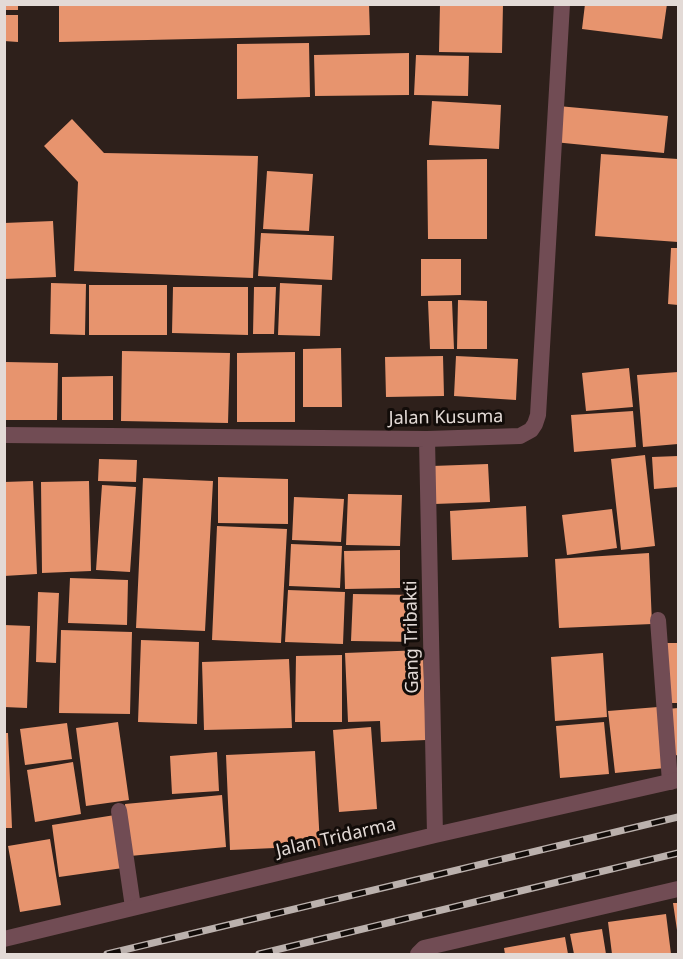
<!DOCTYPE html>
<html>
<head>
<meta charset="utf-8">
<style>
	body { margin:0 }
	#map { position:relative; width:683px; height:959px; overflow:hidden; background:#2e201b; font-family:"Noto Sans",sans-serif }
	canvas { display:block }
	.frame { position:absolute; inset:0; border:6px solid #e3dad6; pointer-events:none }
</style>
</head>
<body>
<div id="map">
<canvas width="683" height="959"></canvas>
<div class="frame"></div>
</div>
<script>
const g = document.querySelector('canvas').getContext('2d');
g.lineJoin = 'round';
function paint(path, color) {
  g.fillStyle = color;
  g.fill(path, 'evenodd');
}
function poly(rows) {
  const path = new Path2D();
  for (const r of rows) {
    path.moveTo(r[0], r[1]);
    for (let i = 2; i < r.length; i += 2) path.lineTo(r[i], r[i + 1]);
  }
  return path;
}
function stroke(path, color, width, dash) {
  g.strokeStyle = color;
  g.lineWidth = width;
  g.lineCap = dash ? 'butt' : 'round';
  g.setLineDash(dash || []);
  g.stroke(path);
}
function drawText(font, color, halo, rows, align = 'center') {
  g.font = font + ' "Noto Sans",sans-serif';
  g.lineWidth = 6;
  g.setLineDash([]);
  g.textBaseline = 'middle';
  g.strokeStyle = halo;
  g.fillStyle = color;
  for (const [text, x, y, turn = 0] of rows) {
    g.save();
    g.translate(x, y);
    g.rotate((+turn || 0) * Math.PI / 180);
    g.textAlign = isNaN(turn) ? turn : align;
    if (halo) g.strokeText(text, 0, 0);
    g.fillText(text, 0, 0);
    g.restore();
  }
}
paint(poly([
	[4,4,18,4,18,10,4,10],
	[59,4,369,4,370,35,59,42],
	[440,4,503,4,502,53,439,52],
	[585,4,667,4,662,39,582,29],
	[4,15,18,15,18,42,4,41],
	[309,43,310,97,237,99,237,44],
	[409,53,409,95,315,96,314,55],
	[416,55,469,56,468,96,414,95],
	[432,101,501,105,499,149,429,145],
	[558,106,668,116,664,153,554,142],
	[72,119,104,153,258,156,253,278,74,271,78,182,44,146],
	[601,154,678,159,678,242,595,236],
	[487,159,487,239,428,239,427,160],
	[267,171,313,174,309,231,263,229],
	[53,221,56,277,4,279,4,223],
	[261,233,334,236,332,280,258,276],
	[671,248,678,248,678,305,668,304],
	[421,259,461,259,461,295,421,296],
	[51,283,86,284,85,335,50,334],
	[280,283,322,285,320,336,278,335],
	[89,285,167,285,167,335,89,335],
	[173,287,248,287,248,335,172,333],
	[254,287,276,287,274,334,253,334],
	[458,300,487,301,487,349,457,349],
	[428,301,452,301,454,349,430,349],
	[341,348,342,407,303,407,303,349],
	[122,351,230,353,228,423,121,421],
	[295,352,295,422,237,422,237,353],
	[443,356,444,396,386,397,385,357],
	[456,356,518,359,516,400,454,396],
	[5,362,58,363,57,420,4,420],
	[629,368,633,407,586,411,582,373],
	[678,372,678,444,643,447,637,375],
	[113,376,113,420,62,420,62,377],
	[633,411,636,447,574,452,571,415],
	[645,455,655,546,621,550,611,459],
	[678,456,678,487,654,489,652,457],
	[99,459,137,460,136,482,98,481],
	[488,464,490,502,434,504,432,466],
	[218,477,288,479,288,524,218,523],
	[143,478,213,481,205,631,136,628],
	[33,481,37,574,4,576,4,482],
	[89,481,91,571,42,573,41,482],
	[102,485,136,487,130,572,96,570],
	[348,494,402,495,400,546,346,545],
	[294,497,344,499,341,542,292,540],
	[526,506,528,557,452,560,450,511],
	[612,509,617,548,567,555,562,515],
	[217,526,287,529,281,643,212,640],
	[291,544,342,546,340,588,289,586],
	[400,550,400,588,345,589,344,551],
	[649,553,652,624,559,628,555,559],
	[70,578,128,580,127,625,68,623],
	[288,590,345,592,343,644,285,642],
	[38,592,59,593,56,663,36,662],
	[353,594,418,595,417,642,351,641],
	[4,625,30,626,27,708,4,707],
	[61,630,132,632,130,714,59,713],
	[141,640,199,642,197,724,138,722],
	[667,643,678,643,678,703,669,703],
	[423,650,426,740,381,742,380,721,348,722,345,653],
	[603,653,607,717,555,721,551,657],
	[342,655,342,722,295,722,296,656],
	[289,659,292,728,204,730,202,662],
	[658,707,665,768,615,773,608,711],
	[678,708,678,755,671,756,667,709],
	[118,722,129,800,86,806,76,728],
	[604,722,609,774,560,778,556,726],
	[67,723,72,759,25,765,20,729],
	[371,727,377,809,339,812,333,730],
	[4,733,8,733,12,828,4,828],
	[315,751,320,846,230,850,226,755],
	[217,752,219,791,172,794,170,756],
	[73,762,81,814,35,822,27,770],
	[222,795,226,847,130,856,125,804],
	[115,815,123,868,59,877,52,825],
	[50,839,61,905,20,912,8,846],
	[673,903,678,903,678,930,677,930],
	[666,914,671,954,612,954,608,922],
	[602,929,606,954,574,954,570,934],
	[565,937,568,954,505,954,504,948]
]), '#e7946e');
stroke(poly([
	[658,620,670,782],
	[119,811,133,907]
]), '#714c54', 16);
stroke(poly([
	[4,435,427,439,520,436,531,430,535,424,538,415,562,4],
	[427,439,435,835],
	[4,939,435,835,678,780],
	[418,954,424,948,678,889]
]), '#714c54', 16);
const rail = poly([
	[107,954,678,817],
	[259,954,678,853]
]);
stroke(rail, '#bbb1ad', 7);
stroke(rail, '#120c09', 4.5, [14]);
drawText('18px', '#e3dad6', '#120c09', [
	["Jalan Kusuma",446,418,-1],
	["Gang Tribakti",412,637,-91],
	["Jalan Tridarma",336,838,-13]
]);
</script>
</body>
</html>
